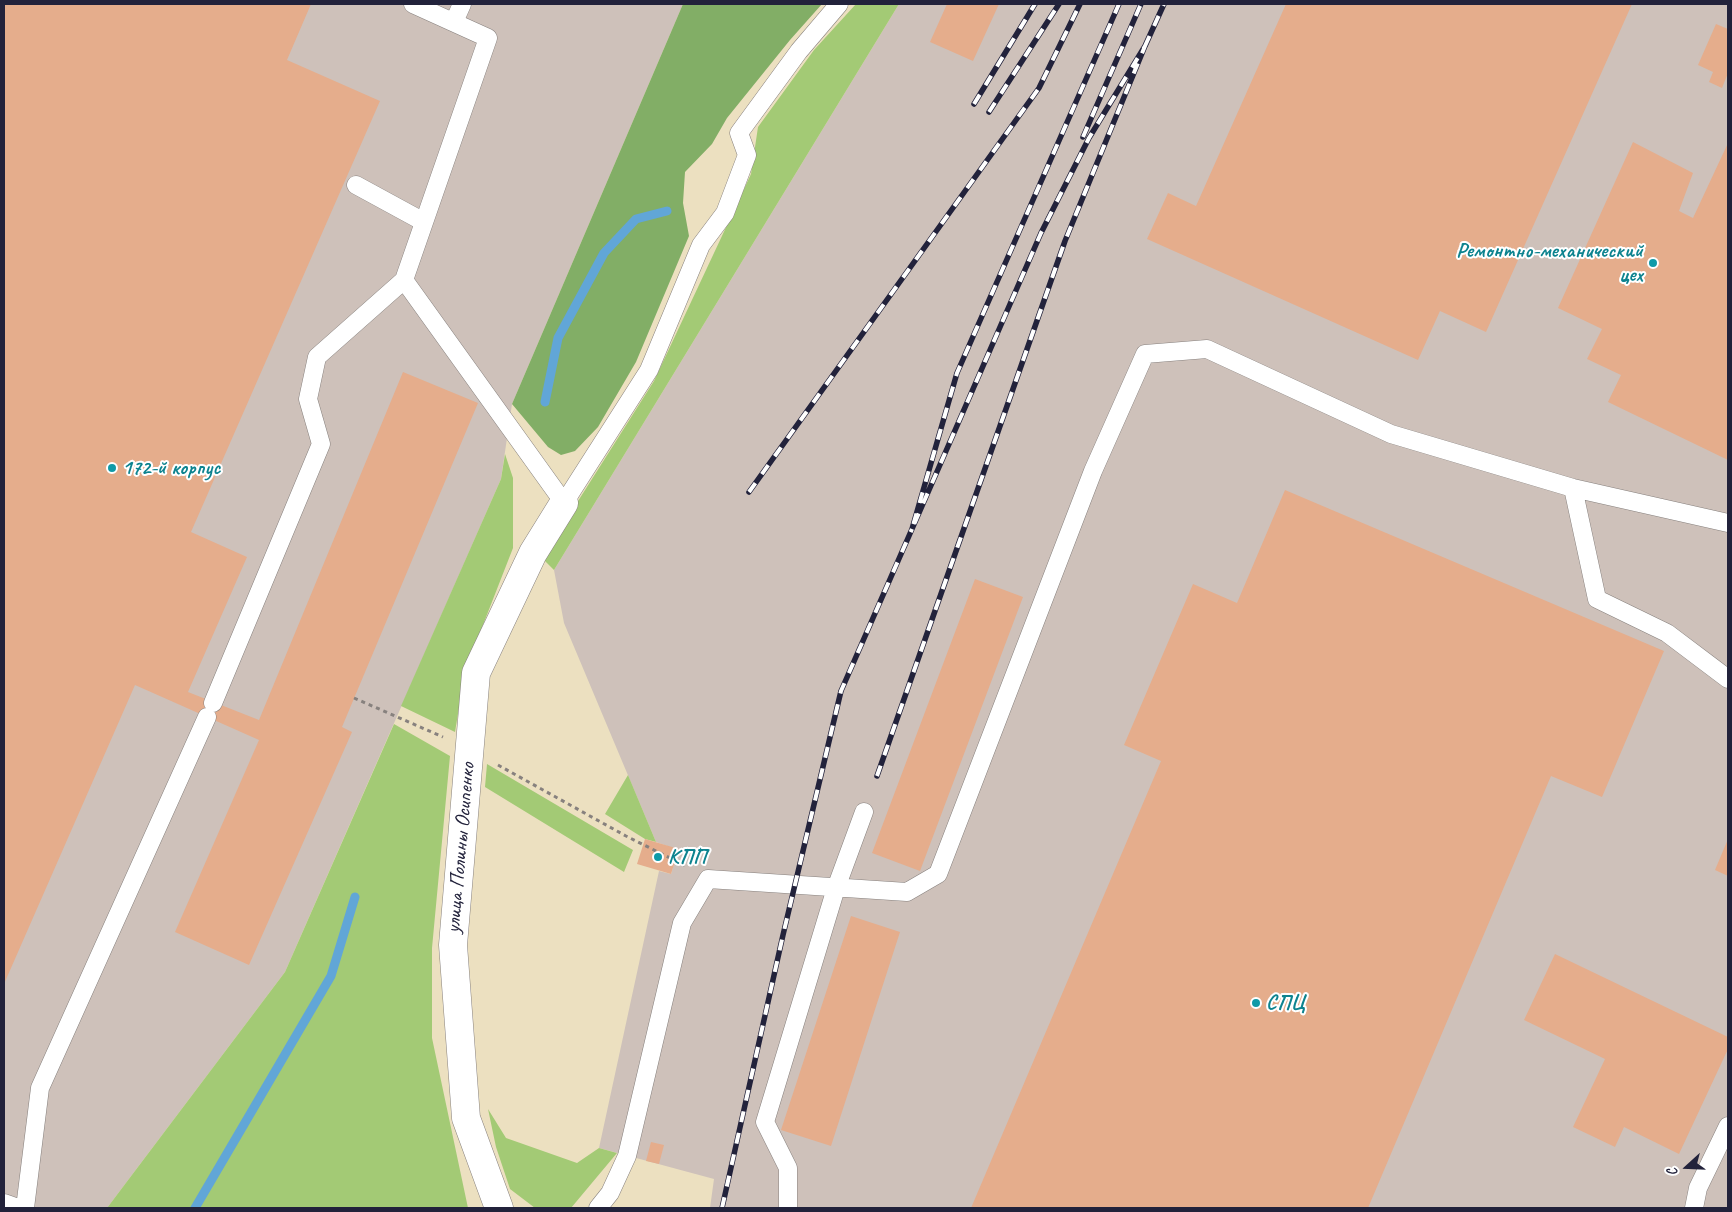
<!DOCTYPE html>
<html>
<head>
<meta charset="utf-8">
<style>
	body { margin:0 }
	#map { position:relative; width:1732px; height:1212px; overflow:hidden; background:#ece0c0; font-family:Caveat,sans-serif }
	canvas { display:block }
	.frame { position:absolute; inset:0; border:5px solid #22223b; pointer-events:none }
	.north { position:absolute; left:1662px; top:1142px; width:50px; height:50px; -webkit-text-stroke:4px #fff; paint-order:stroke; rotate:250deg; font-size:14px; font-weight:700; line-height:20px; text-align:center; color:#22223b }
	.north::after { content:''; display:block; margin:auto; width:18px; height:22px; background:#22223b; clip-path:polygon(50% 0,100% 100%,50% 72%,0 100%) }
</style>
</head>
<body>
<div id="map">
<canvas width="1732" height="1212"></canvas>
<div class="frame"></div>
<div class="north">С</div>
</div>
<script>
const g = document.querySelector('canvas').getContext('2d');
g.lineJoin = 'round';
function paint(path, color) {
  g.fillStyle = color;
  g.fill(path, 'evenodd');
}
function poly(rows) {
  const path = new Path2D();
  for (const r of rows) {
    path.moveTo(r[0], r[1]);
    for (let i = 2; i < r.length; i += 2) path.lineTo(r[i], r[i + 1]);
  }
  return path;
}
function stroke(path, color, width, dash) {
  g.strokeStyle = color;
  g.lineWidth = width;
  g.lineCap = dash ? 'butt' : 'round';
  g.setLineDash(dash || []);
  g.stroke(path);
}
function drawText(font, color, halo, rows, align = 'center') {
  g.font = font + ' Caveat,sans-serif';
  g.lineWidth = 4;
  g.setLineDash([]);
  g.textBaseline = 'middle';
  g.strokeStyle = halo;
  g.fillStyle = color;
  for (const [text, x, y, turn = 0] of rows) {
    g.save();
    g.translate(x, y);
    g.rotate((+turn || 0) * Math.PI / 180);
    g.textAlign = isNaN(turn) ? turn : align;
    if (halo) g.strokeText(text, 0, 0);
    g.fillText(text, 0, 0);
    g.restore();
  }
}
paint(poly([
	[4,4,683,4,512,404,501,479,285,972,107,1208,4,1208],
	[899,4,1728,4,1728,1208,710,1208,714,1179,599,1148,659,871,671,874,678,850,656,842,564,623,554,570]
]), '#cec1ba');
paint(poly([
	[856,4,899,4,554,570,542,558,654,381,751,174,758,127,814,50],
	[505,454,513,478,513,548,465,671,455,732,401,706,501,479],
	[394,724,450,756,432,948,432,1038,468,1208,107,1208,285,972],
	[487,764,633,850,624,872,485,787],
	[628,775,656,842,645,839,605,814],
	[488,1109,506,1138,577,1163,599,1148,617,1153,571,1208,535,1208,510,1189,496,1147]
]), '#a3ca75');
paint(poly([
	[683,4,822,4,790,40,727,118,712,144,685,172,683,203,689,236,636,362,598,427,575,451,561,455,548,447,512,404]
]), '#82ae66');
stroke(poly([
	[545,402,558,338,604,253,636,219,667,211],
	[195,1208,331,976,355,897]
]), '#61a6d7', 9);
paint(poly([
	[4,4,311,4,287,60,380,101,191,532,247,557,188,692,259,720,403,372,478,403,342,727,352,732,249,965,175,932,259,740,135,685,4,984],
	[947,4,999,4,973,61,930,42],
	[1286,4,1632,4,1486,332,1440,311,1418,360,1147,239,1168,193,1196,206],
	[1716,24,1728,29,1728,73,1722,88,1709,82,1713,72,1698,65],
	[1633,142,1693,173,1679,211,1693,218,1728,143,1728,460,1608,402,1621,375,1587,359,1602,329,1558,308],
	[1285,490,1664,651,1602,797,1551,776,1368,1208,971,1208,1161,761,1124,745,1193,584,1237,603],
	[975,579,1023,597,920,871,872,853],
	[645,839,679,849,671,874,637,864],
	[1728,839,1728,876,1715,870],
	[851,916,900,932,831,1146,781,1130],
	[1555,954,1728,1037,1728,1049,1679,1154,1624,1127,1615,1147,1573,1127,1605,1059,1524,1020],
	[651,1142,664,1145,659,1164,646,1161]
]), '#e5ad8c');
const lane = poly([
	[413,4,488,38,404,280,564,503,649,370,701,245,725,213,747,155,739,133,799,51,839,4],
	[454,22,462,4],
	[356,185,424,222],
	[1573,488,1597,599,1667,633,1728,679],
	[213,703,321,444,308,399,317,357,404,280],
	[4,1203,18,1208],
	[25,1208,40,1088,207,717],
	[598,1208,610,1193,627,1156,682,923,708,879,907,892,938,874,1093,471,1145,354,1207,349,1391,434,1573,488,1728,523],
	[788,1208,788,1168,765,1122,836,888,864,812],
	[1694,1208,1698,1188,1728,1126]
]);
const street = poly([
	[499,1208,466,1118,453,945,476,673,533,553,564,503]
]);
stroke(lane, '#87817e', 19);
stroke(street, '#87817e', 29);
stroke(poly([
	[354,698,443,737],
	[498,765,626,836,688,867]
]), '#87817e', 3, [4, 4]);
stroke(lane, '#fff', 18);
stroke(street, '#fff', 28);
const rail = poly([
	[1145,46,1164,4],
	[974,104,1035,4],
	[989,112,1059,4],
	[1083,137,1141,4],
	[749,492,1039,88,1080,4],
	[877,776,1065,241,1145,46,1089,138,1041,233,912,529,957,373,1119,4],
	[722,1208,783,935,841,691,912,529]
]);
stroke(rail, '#22223b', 5.5);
stroke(rail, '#fff', 4, [11]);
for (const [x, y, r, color] of [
	[1653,263,5,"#0f9aa8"],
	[112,468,5,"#0f9aa8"],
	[658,857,5,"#0f9aa8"],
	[1256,1003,5,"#0f9aa8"]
]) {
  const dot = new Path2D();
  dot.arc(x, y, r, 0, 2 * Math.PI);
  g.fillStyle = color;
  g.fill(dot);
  stroke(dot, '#fff', 2);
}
drawText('bold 21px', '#0d838f', '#fff', [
	["Ремонтно-механический",1643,251,"right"],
	["цех",1643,275,"right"],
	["172-й корпус",122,468],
	["КПП",668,857],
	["СПЦ",1266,1003]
], 'left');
drawText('21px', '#22223b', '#fff', [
	["улица Полины Осипенко",461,848,-85]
]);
</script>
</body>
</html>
